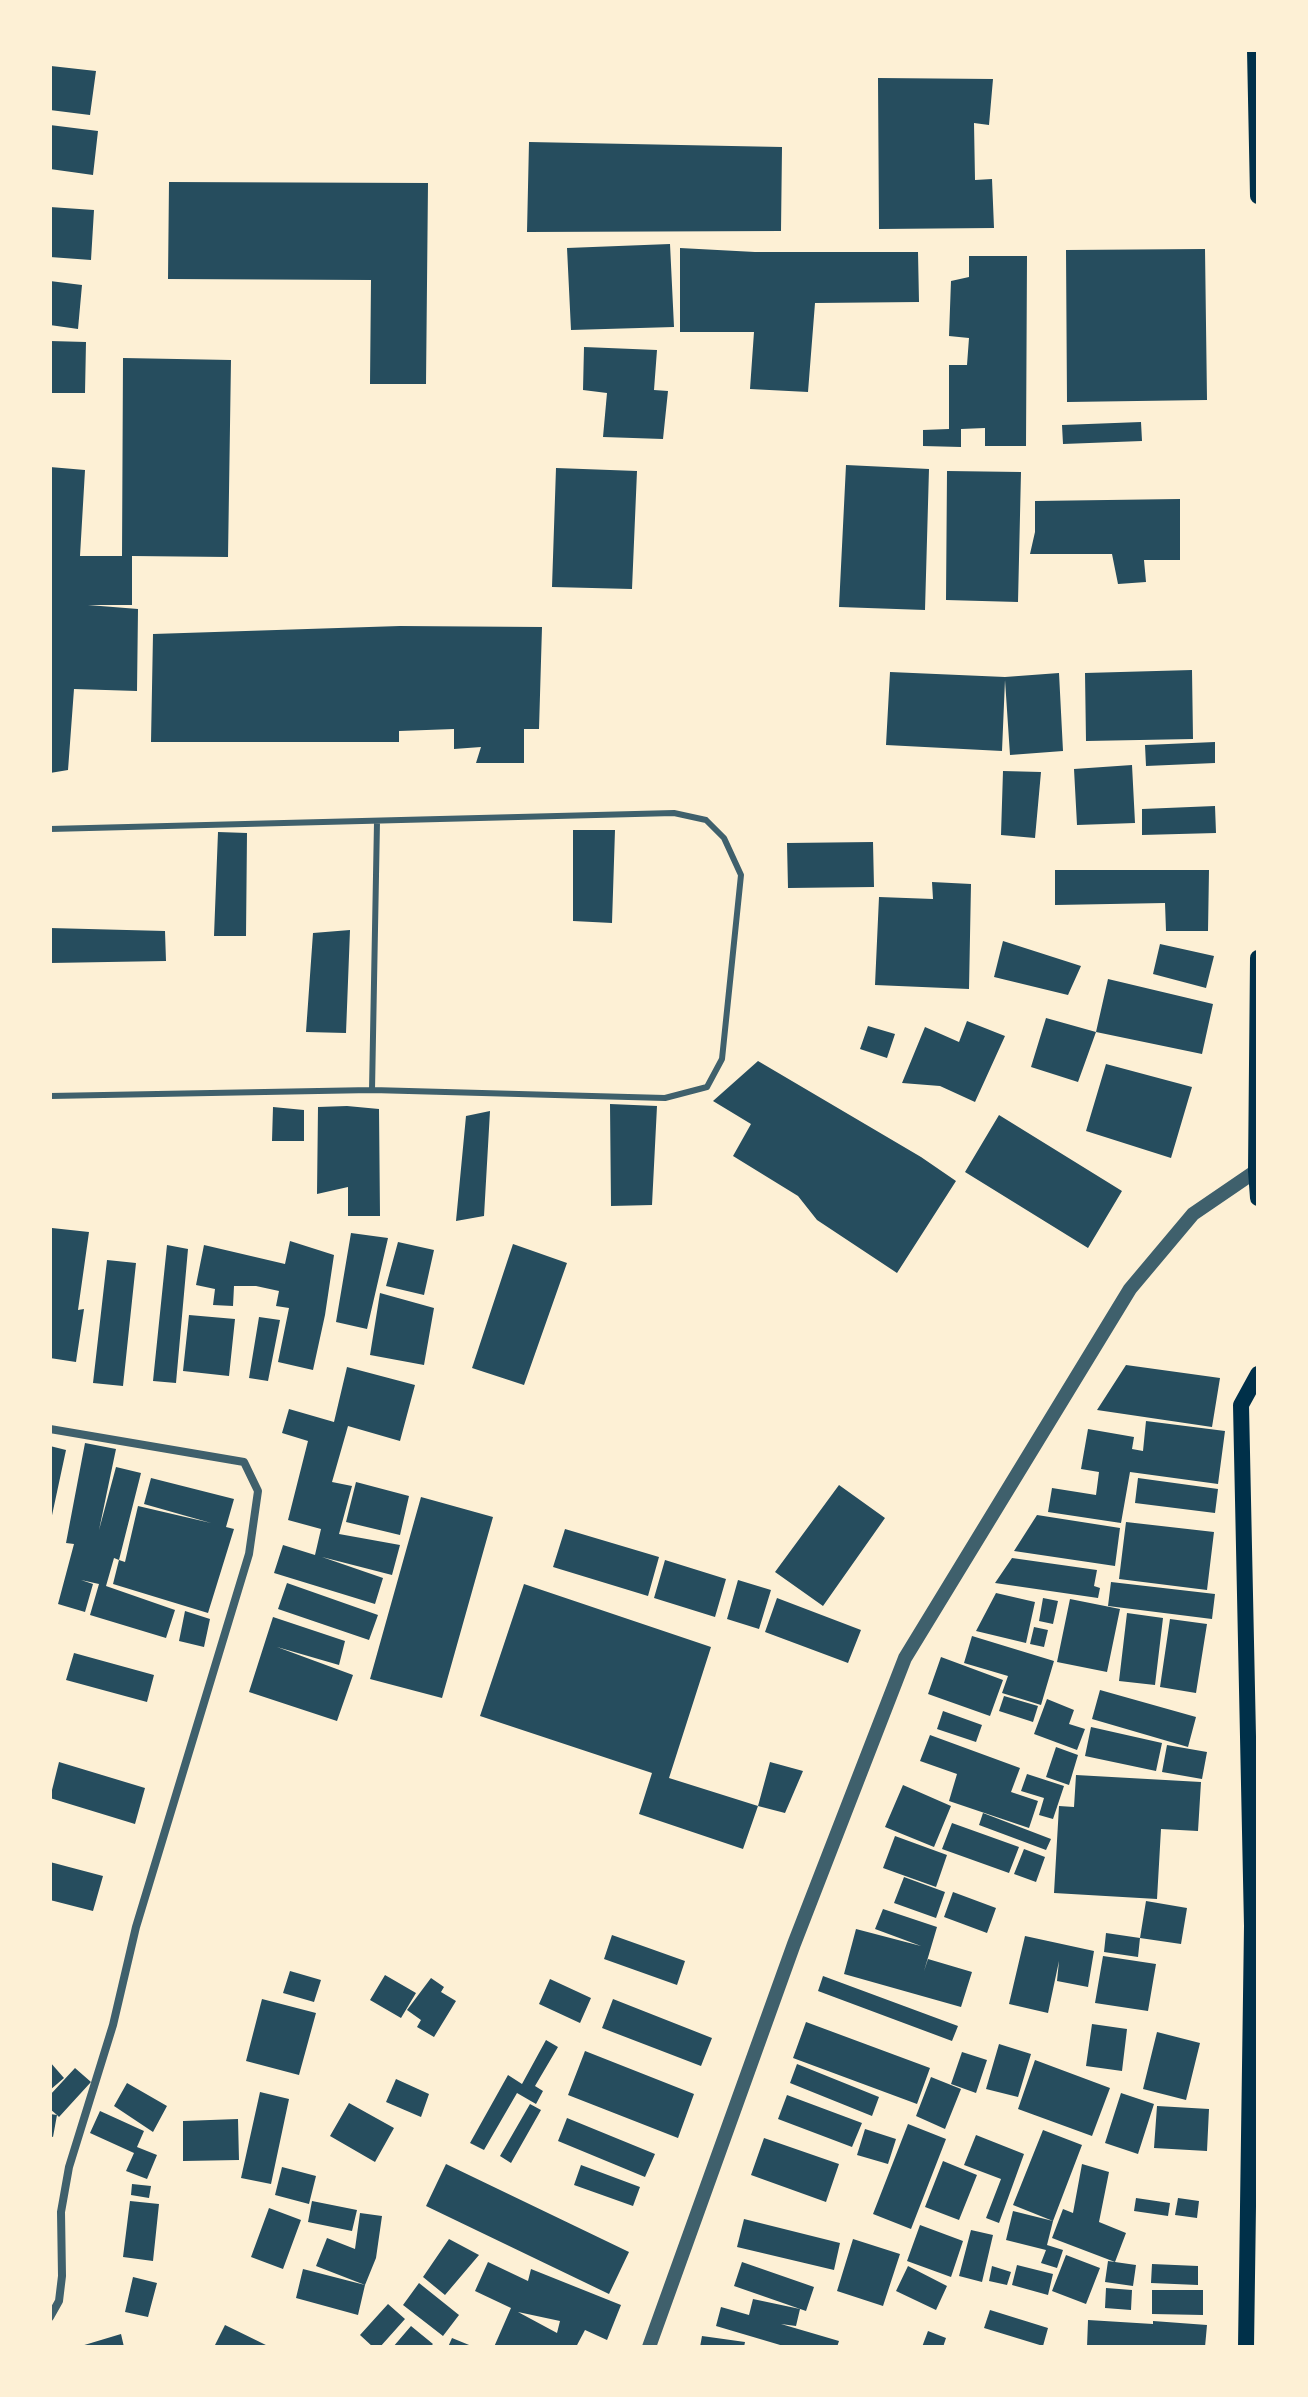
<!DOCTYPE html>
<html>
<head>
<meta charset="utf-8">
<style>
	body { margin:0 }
	#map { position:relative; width:1308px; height:2397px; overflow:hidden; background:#fdf0d5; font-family:Roboto,sans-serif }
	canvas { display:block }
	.frame { position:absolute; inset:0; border:52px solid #fdf0d5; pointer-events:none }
</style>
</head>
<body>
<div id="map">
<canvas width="1308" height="2397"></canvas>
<div class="frame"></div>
</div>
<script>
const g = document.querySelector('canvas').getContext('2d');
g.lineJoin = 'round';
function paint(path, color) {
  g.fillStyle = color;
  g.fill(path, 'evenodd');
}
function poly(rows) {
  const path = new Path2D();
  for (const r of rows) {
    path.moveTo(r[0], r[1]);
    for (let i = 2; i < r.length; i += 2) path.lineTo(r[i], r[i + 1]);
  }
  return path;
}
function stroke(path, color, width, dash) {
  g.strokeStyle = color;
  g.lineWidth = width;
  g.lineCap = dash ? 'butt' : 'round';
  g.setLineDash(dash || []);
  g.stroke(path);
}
paint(poly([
	[51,66,96,71,90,115,50,110],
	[878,78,993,79,989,125,974,123,975,180,992,179,994,228,879,229],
	[50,125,98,131,93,175,50,169],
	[529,142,782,147,781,231,527,232],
	[169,182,428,183,426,384,370,384,371,280,168,279],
	[50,207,94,210,91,260,50,257],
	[670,244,674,327,571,330,567,248],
	[680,248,755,252,918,252,919,302,815,303,808,392,750,389,754,332,680,332],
	[1205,249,1207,400,1067,402,1066,250],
	[969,256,1027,256,1026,446,985,446,985,428,961,429,961,447,923,446,923,430,949,429,949,365,967,365,969,338,949,336,951,281,969,277],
	[50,281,82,285,78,329,50,325],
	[50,341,86,342,85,393,50,393],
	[584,347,657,350,654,390,668,391,663,439,603,437,607,393,583,390],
	[123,358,231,360,228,557,132,556,132,605,88,605,138,609,137,691,74,689,68,770,50,773,50,467,85,470,80,556,122,556],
	[1141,422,1142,441,1063,444,1062,425],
	[846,465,929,469,925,610,839,607],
	[556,468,637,471,632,589,552,587],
	[947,471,1021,472,1018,602,946,600],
	[1180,499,1180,560,1144,560,1146,582,1118,584,1112,554,1030,554,1035,532,1035,501],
	[400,626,542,627,539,729,524,729,524,763,476,763,481,747,454,749,454,729,399,731,399,742,151,742,153,634],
	[1192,670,1193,739,1086,741,1085,673],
	[890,672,1005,677,1059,673,1063,751,1010,755,1005,680,1002,751,886,745],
	[1215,742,1215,763,1146,766,1145,745],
	[1132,765,1135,823,1077,825,1074,769],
	[1003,771,1041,772,1035,838,1001,835],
	[1215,806,1216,833,1142,835,1142,809],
	[573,830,615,830,612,923,573,921],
	[218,832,247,833,246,936,214,936],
	[873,842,874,887,788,888,787,843],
	[1055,870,1209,870,1208,931,1166,931,1165,903,1055,905],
	[932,882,971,884,969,989,875,985,879,897,933,899],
	[50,928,165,931,166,961,50,963],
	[350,930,346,1033,306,1032,313,933],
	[1003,941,1081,966,1068,995,994,977],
	[1160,944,1214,956,1206,988,1153,974],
	[1108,979,1213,1004,1202,1054,1096,1032,1078,1082,1031,1067,1046,1018,1096,1032],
	[967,1021,1005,1036,975,1102,940,1086,902,1083,925,1027,959,1042],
	[868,1026,895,1034,887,1058,860,1049],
	[758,1061,921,1157,956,1181,897,1273,817,1220,798,1196,733,1156,751,1124,713,1101],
	[1106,1064,1192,1087,1171,1158,1086,1131],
	[610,1104,657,1106,652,1205,611,1206],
	[347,1106,379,1109,380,1216,348,1216,348,1187,317,1194,318,1107],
	[273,1107,304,1110,304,1141,272,1141],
	[490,1111,484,1216,456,1221,466,1116],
	[999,1115,1122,1191,1088,1248,965,1172],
	[52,1228,89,1232,78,1310,84,1309,76,1362,50,1358],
	[351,1233,388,1238,367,1329,336,1322],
	[290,1241,334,1255,325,1315,313,1370,278,1362,289,1308,276,1306,279,1291,256,1286,234,1286,233,1306,213,1305,215,1289,196,1285,204,1245,285,1264],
	[398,1242,434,1250,424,1295,386,1286],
	[513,1244,567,1263,524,1385,472,1368],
	[167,1245,188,1249,176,1383,153,1381],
	[107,1260,136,1263,123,1386,93,1383],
	[380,1293,434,1308,424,1365,370,1355],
	[189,1315,235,1319,229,1376,183,1371],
	[259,1317,280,1320,268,1381,249,1378],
	[1126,1365,1220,1378,1212,1427,1097,1410],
	[347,1367,415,1385,400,1441,348,1426,332,1482,352,1486,339,1534,400,1545,392,1575,322,1557,383,1578,375,1604,274,1573,283,1545,315,1555,321,1529,288,1520,308,1441,282,1433,289,1409,334,1422],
	[1146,1421,1225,1431,1218,1484,1130,1472,1121,1523,1048,1512,1052,1488,1096,1495,1099,1472,1081,1469,1088,1429,1134,1437,1132,1449,1143,1451],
	[85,1443,116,1449,99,1530,116,1467,141,1473,119,1560,114,1558,106,1586,175,1610,166,1638,90,1615,99,1584,81,1580,93,1584,85,1612,58,1604,74,1544,66,1543],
	[50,1446,66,1450,51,1520,50,1520],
	[151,1478,234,1499,226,1527,234,1529,208,1613,113,1584,119,1560,125,1562,138,1506,211,1523,144,1504],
	[1138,1478,1218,1489,1215,1513,1135,1503],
	[356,1482,409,1496,400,1535,346,1522],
	[839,1485,885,1518,823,1606,775,1572],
	[421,1497,493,1517,442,1698,370,1679],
	[1037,1515,1120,1528,1115,1566,1014,1551],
	[1126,1522,1214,1532,1207,1590,1119,1579],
	[565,1529,659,1557,648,1596,553,1567],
	[1012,1558,1097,1570,1094,1586,1100,1588,1098,1598,995,1583],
	[665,1560,726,1579,715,1617,654,1598],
	[738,1580,771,1590,759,1629,727,1619],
	[1111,1582,1215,1594,1212,1619,1108,1606],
	[287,1583,378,1615,369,1640,278,1609],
	[524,1584,711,1647,669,1778,758,1806,743,1849,639,1814,652,1773,480,1716],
	[996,1593,1035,1602,1026,1643,976,1631],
	[777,1598,861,1630,848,1663,765,1632],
	[1043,1598,1058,1601,1053,1624,1039,1621],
	[1070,1599,1120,1609,1107,1672,1057,1662],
	[185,1611,210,1619,204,1647,179,1641],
	[1127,1613,1163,1618,1155,1685,1119,1681],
	[273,1617,345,1641,339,1665,277,1647,353,1675,337,1721,249,1692],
	[1170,1619,1207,1624,1196,1693,1160,1687],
	[1034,1627,1048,1630,1044,1647,1030,1644],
	[972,1636,1054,1661,1041,1705,1002,1693,1008,1676,964,1663],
	[74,1653,154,1675,147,1702,66,1680],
	[941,1657,1003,1680,990,1716,928,1694],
	[1100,1690,1196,1717,1188,1747,1092,1719],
	[1004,1696,1038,1706,1033,1722,999,1711],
	[1047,1699,1074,1710,1069,1724,1085,1729,1077,1750,1034,1734],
	[943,1711,982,1725,976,1742,937,1729],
	[1091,1727,1162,1743,1156,1771,1085,1756],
	[930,1735,1020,1768,1011,1792,1038,1801,1029,1828,949,1801,957,1774,920,1761],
	[1167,1745,1207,1752,1202,1779,1162,1772],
	[1056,1747,1078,1755,1069,1785,1046,1777],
	[59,1762,145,1788,135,1824,50,1798],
	[770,1762,803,1771,785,1813,758,1806],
	[1027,1774,1064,1786,1053,1819,1039,1815,1044,1798,1021,1791],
	[1076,1775,1201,1782,1198,1831,1161,1829,1157,1899,1054,1893,1059,1806,1074,1807],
	[903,1785,951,1806,934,1847,885,1827],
	[983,1813,1051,1839,1046,1850,979,1825],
	[952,1823,1019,1847,1009,1873,942,1849],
	[895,1836,947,1855,936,1887,883,1868],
	[1024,1849,1045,1857,1036,1882,1014,1874],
	[50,1862,103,1876,93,1911,50,1900],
	[904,1877,945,1892,936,1918,894,1903],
	[953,1892,996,1908,987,1933,944,1917],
	[1146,1901,1187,1908,1181,1944,1140,1938],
	[883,1909,937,1927,924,1971,928,1959,972,1972,961,2007,844,1974,856,1929,921,1946,875,1929],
	[1106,1933,1140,1938,1138,1957,1104,1952],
	[612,1935,685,1961,677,1985,604,1959],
	[1025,1936,1094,1951,1088,1987,1057,1981,1059,1961,1048,2013,1009,2004],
	[1103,1956,1156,1964,1148,2011,1095,2003],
	[290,1971,321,1980,314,2002,283,1993],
	[385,1975,416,1993,401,2018,370,2000],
	[823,1976,958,2026,952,2041,818,1991],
	[431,1978,444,1987,441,1992,456,2001,434,2037,417,2027,421,2020,407,2010],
	[550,1979,591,1998,580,2023,539,2004],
	[262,1999,316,2013,299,2075,246,2061],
	[613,1999,712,2038,701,2066,602,2028],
	[806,2022,930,2068,917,2104,793,2058],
	[1092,2024,1127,2029,1122,2071,1086,2066],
	[1157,2032,1200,2043,1186,2100,1143,2089],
	[546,2040,558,2047,535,2086,543,2091,536,2104,517,2093,484,2150,470,2143,508,2075,522,2084],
	[999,2044,1031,2054,1018,2097,986,2089],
	[585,2051,694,2094,678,2138,568,2095],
	[962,2052,987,2060,976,2093,951,2084],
	[1035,2060,1110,2088,1092,2136,1018,2109],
	[50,2062,64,2078,50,2090],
	[797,2064,879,2097,872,2116,790,2083],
	[75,2068,91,2082,59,2117,57,2115,53,2137,50,2136,50,2114,57,2115,50,2109,50,2095],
	[931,2077,961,2089,945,2129,916,2116],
	[396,2079,429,2094,421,2117,386,2102],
	[127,2083,167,2106,153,2132,114,2106],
	[260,2092,289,2099,271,2184,241,2178],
	[1121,2093,1154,2104,1138,2154,1105,2143],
	[787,2095,862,2123,852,2147,778,2119],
	[349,2103,394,2128,375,2162,330,2136],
	[530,2104,541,2110,511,2163,500,2156],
	[1157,2106,1209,2109,1207,2151,1154,2148],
	[100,2111,144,2131,137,2147,157,2155,147,2179,126,2171,134,2153,90,2133],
	[567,2118,655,2154,645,2177,558,2141],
	[238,2119,239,2160,183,2161,183,2121],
	[908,2124,946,2139,911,2229,873,2214],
	[865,2129,896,2139,888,2164,857,2155],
	[1043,2130,1082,2145,1053,2221,1013,2205],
	[976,2135,1024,2154,999,2223,986,2218,1001,2179,964,2165],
	[764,2138,839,2164,826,2202,751,2175],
	[943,2161,977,2175,959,2220,925,2207],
	[446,2164,629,2252,609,2294,426,2206],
	[1082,2164,1109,2172,1099,2222,1126,2233,1115,2262,1136,2265,1133,2286,1105,2282,1108,2261,1115,2262,1052,2238,1063,2209,1073,2213],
	[581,2165,640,2187,633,2206,574,2185],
	[282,2167,316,2176,309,2204,275,2195],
	[132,2184,151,2186,149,2198,131,2195],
	[1136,2198,1170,2203,1168,2216,1134,2211],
	[1178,2198,1199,2201,1197,2218,1175,2215],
	[130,2201,159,2204,153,2261,123,2257],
	[312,2201,357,2210,352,2231,308,2222],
	[269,2208,301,2220,283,2269,251,2257],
	[1013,2211,1053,2221,1047,2245,1063,2250,1057,2268,1041,2263,1046,2250,1006,2240],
	[360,2213,382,2216,376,2258,365,2285,358,2315,296,2298,303,2269,365,2285,316,2266,327,2238,355,2249],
	[744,2219,840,2243,834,2270,737,2247],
	[920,2225,963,2241,951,2277,907,2261],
	[971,2230,993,2235,982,2282,959,2276],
	[449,2239,479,2255,445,2295,423,2277],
	[853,2239,900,2254,883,2306,837,2291],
	[1066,2255,1100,2268,1086,2304,1052,2291],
	[488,2262,528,2281,531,2269,621,2305,607,2340,585,2330,576,2347,494,2347,511,2308,475,2291],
	[518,2312,560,2321,557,2333],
	[742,2262,814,2287,806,2311,734,2286],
	[1152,2264,1198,2266,1198,2285,1151,2283],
	[1017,2265,1053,2274,1048,2295,1012,2285],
	[908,2266,947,2286,936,2310,896,2291],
	[992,2266,1011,2272,1007,2285,989,2281],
	[133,2277,157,2283,148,2317,125,2312],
	[419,2283,459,2315,443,2336,403,2305],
	[1106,2288,1132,2290,1131,2310,1105,2308],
	[1152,2290,1203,2290,1203,2315,1152,2314],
	[753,2299,800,2309,796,2326,781,2324,839,2341,837,2347,787,2347,716,2326,721,2307,749,2315],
	[388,2304,405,2319,380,2347,373,2347,360,2335],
	[990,2310,1048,2328,1043,2346,984,2328],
	[1088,2320,1153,2324,1153,2321,1207,2325,1205,2347,1087,2347],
	[225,2325,270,2347,214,2347],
	[411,2326,433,2344,430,2347,393,2347],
	[928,2331,946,2338,943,2347,922,2347],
	[121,2334,124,2347,81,2347,81,2346],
	[702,2336,745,2342,744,2347,700,2347],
	[452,2338,474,2347,448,2347]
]), '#264d5e');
stroke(poly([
	[50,829,674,813,706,820,724,838,741,875,722,1059,707,1087,665,1098,372,1090,50,1096],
	[372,1090,377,822]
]), '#3f606c', 6);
stroke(poly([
	[50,1429,244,1462,258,1491,249,1554,136,1927,113,2025,69,2167,61,2212,62,2276,59,2301,50,2317]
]), '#3f606c', 8);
stroke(poly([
	[649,2347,794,1944,905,1658,1130,1289,1193,1214,1256,1171]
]), '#3f606c', 14);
stroke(poly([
	[1255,50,1258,196],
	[1258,958,1256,1171,1258,1198],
	[1246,2347,1252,1926,1241,1405,1258,1374]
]), '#003049', 16);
</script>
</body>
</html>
